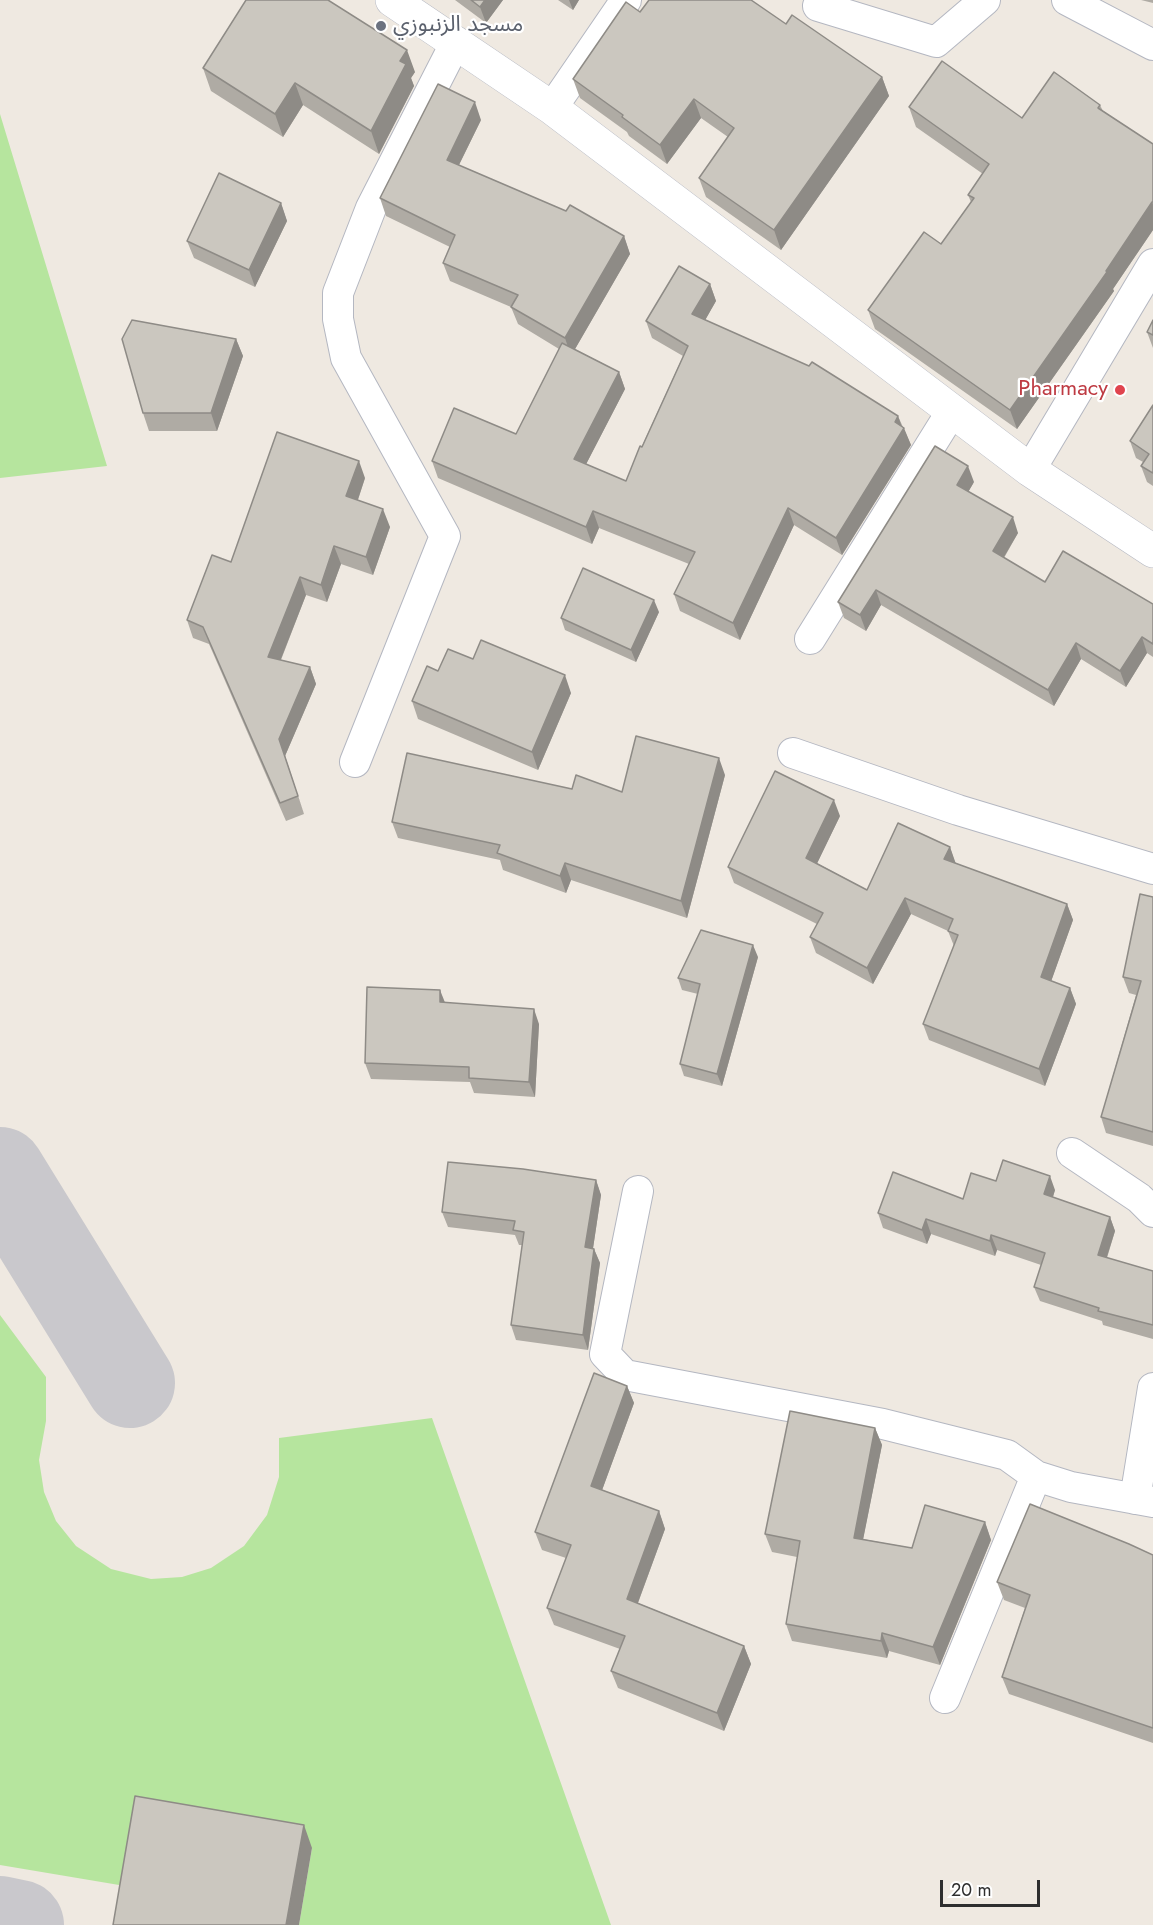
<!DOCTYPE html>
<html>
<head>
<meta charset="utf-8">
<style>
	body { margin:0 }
	#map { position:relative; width:1153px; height:1925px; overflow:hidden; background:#efe9e1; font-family:Jost,sans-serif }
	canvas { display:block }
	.scale { position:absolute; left:940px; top:1880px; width:100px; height:27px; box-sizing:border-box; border:3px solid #2e2e2e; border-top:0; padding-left:8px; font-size:18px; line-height:21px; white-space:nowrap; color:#2e2e2e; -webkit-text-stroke:4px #fff; paint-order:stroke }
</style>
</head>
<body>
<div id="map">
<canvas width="1153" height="1925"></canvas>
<div class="scale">20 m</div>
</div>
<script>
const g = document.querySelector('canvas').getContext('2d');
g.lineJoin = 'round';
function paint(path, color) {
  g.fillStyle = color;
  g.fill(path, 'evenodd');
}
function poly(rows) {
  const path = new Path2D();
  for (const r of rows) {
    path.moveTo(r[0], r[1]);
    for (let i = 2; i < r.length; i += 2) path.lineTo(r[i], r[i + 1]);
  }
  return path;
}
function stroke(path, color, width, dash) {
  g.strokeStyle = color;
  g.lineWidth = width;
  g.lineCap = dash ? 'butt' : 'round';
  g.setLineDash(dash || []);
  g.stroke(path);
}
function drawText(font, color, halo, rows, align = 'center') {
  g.font = font + ' Jost,"Noto Sans Arabic",sans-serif';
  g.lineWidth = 4.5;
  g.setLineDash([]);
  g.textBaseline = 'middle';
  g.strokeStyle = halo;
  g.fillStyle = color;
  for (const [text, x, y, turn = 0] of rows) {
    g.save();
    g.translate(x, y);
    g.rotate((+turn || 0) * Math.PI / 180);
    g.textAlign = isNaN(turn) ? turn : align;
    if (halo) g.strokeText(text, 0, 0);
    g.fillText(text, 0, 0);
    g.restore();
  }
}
paint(poly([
	[0,114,107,466,0,478],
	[0,1315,46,1377,46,1421,39,1460,44,1492,56,1521,76,1546,111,1569,151,1579,182,1577,211,1568,244,1546,267,1515,279,1477,279,1438,432,1418,611,1925,299,1925,312,1848,131,1887,0,1865]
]), '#b6e59e');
stroke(poly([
	[0,1172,130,1383],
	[0,1921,19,1925]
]), '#c9c8cc', 90);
const street = poly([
	[1067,0,1153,45],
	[818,6,936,42,985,0],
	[552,108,626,0],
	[1030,470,1153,264],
	[810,639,952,411],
	[793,753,958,810,1153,869],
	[355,762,445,536,346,358,338,319,338,293,371,208,456,42],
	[1072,1153,1139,1198,1153,1212],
	[638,1191,605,1354,625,1375,883,1424,1007,1455,1036,1476,1071,1487,1153,1502],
	[1135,1499,1153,1388],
	[945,1698,1036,1476]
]);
const secondary = poly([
	[392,0,552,108,1030,470,1153,551]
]);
stroke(street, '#b4b7c1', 32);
stroke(secondary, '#b4b7c1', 34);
stroke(street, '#fff', 30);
stroke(secondary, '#fff', 33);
paint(poly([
	[455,0,503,0,486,23],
	[558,0,579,0,573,10],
	[1141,0,1153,0,1153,3],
	[640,12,786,24,882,77,889,96,781,250,706,197,699,178,728,137,701,118,667,164,629,136,627,132,580,98,573,79],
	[203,68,415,72,411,78,414,86,379,154,303,105,283,137,211,91],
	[1100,105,1103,111,1153,144,1153,230,1113,289,1114,291,1017,429,875,329,868,310,941,244,971,202,968,195,983,174,916,127,909,107,1022,118],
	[481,120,459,165,624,236,630,254,575,349,619,372,625,389,586,464,626,481,683,356,652,338,646,321,710,284,716,301,705,320,898,416,911,445,842,555,794,525,740,640,680,611,674,594,689,564,599,528,592,544,438,478,432,461,516,434,559,349,518,324,511,307,450,281,443,263,450,247,386,216,380,198],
	[281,203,287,221,255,287,194,258,187,241],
	[1153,320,1153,348,1147,332],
	[236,339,243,356,217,431,149,431,143,413],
	[1153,405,1153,486,1147,482,1141,466,1143,462,1136,458,1130,441],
	[365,478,358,500,390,527,373,575,341,564,327,602,306,595,281,660,310,667,316,684,285,756,304,814,286,821,209,644,193,638,187,620,231,562],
	[974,482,968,492,1018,533,1004,558,1045,582,1153,604,1153,657,1147,653,1126,687,1081,659,1054,706,881,605,866,631,844,618,838,602],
	[659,612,636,662,565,630,561,618],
	[473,659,571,693,538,770,418,719,412,701],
	[725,775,687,918,571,880,566,893,503,870,500,860,398,838,392,822,572,789,622,792],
	[840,816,817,863,867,890,950,847,955,863,1067,904,1073,920,1051,981,1070,988,1076,1004,1045,1086,929,1040,923,1024,954,946,948,931,911,914,873,984,816,953,810,937,817,924,734,883,728,867],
	[1153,897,1153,1146,1106,1133,1101,1117,1136,995,1129,993,1123,977],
	[758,957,722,1086,684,1076,680,1064,698,994,682,990,678,978],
	[445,1003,539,1024,535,1097,474,1093,470,1082,371,1079,365,1063],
	[596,1180,601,1195,593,1248,594,1249,600,1263,588,1350,516,1340,511,1325,522,1245,519,1245,515,1235,448,1227,442,1212],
	[996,1181,1055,1190,1053,1197,1110,1217,1115,1231,1107,1258,1153,1271,1153,1339,1103,1325,1102,1321,1040,1301,1034,1287,1041,1265,997,1250,995,1256,931,1234,927,1244,883,1228,878,1213,963,1199],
	[627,1386,634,1403,602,1490,659,1511,665,1529,638,1603,744,1646,751,1664,724,1731,618,1688,611,1671,620,1649,554,1625,547,1608,566,1558,542,1550,535,1532],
	[875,1428,882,1445,863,1539,912,1548,985,1522,991,1540,940,1665,889,1651,887,1658,792,1641,786,1624,797,1557,772,1552,765,1534],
	[1153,1555,1153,1743,1009,1694,1002,1677,1025,1608,1004,1600,997,1582]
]), '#afaba4');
paint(poly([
	[485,0,503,0,486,23,480,7],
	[569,0,579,0,573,10],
	[407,50,415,72,411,78,414,86,379,154,371,131,400,61],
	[882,77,889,96,781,250,774,230],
	[295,83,303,105,283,137,275,114],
	[694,99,701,118,667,164,660,145],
	[475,102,481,120,453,177,447,160],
	[1152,202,1153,204,1153,230,1113,289,1114,291,1017,429,1010,410,1106,271],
	[281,203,287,221,255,287,249,270],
	[624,236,630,254,571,356,565,338],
	[710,284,716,301,699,331,692,314],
	[236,339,243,356,217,431,211,413],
	[619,372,625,389,580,476,574,459],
	[898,416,903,430,904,428,911,445,842,555,836,538],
	[359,461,365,478,353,514,346,496],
	[968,466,974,482,963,501,957,485],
	[788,508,794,525,740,640,733,623],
	[383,509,390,527,373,575,366,557],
	[593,511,599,528,592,544,586,527],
	[1013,517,1018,533,998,567,993,551],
	[334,546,341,564,327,602,321,585],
	[300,577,306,595,275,674,268,657],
	[876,590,881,605,866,631,860,615],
	[654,600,659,612,636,662,631,650],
	[1142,637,1147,653,1126,687,1120,671],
	[1076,643,1081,659,1054,706,1048,690],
	[310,667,316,684,285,756,304,814,279,739],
	[565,675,571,693,538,770,532,752],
	[719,758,725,775,687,918,681,901],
	[834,800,840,816,812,874,806,858],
	[950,847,956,864,944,859],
	[565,863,571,880,566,893,560,876],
	[905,898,911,914,873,984,867,968],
	[1067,904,1073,920,1047,993,1041,977],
	[753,945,758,957,722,1086,717,1074],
	[1070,988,1076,1004,1045,1086,1039,1069],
	[440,990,446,1005,440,1002],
	[534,1009,539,1024,535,1097,529,1082],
	[1050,1176,1055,1190,1049,1209,1044,1194],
	[596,1180,601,1195,591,1262,585,1247],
	[1110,1217,1115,1231,1103,1269,1098,1255],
	[926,1219,931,1234,927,1244,922,1230],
	[991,1235,997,1250,995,1256,990,1241],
	[594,1249,600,1263,588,1350,583,1335],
	[627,1386,634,1403,597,1504,591,1486],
	[875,1428,882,1445,860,1555,854,1538],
	[659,1511,665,1529,633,1616,627,1599],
	[985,1522,991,1540,940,1665,933,1647],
	[882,1633,889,1651,887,1658,881,1641],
	[744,1646,751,1664,724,1731,717,1713],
	[304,1825,312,1848,299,1925,286,1925]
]), '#8e8b86');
const building = poly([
	[246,0,328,0,407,50,400,61,406,64,371,131,295,83,275,114,203,68,246,0],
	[471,0,485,0,480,7,471,0],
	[649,0,751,0,786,24,792,15,882,77,774,230,699,178,734,128,694,99,660,145,622,117,623,115,573,79,626,2,640,12,649,0],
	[942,61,1022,118,1054,72,1100,105,1098,108,1153,144,1153,202,1152,202,1106,271,1107,272,1010,410,868,310,924,232,941,244,974,198,968,195,989,164,909,107,942,61],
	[438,84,475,102,447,160,566,211,570,205,624,236,565,338,511,307,518,295,443,263,455,235,380,198,438,84],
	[219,173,281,203,249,270,187,241,219,173],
	[679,266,710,284,692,314,809,366,812,362,898,416,895,422,904,428,836,538,788,508,733,623,674,594,695,552,593,511,586,527,432,461,454,408,516,434,562,343,619,372,574,459,626,481,640,446,642,447,688,346,646,321,679,266],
	[132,320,236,339,211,413,143,413,122,339,132,320],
	[1153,320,1153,335,1147,332,1153,320],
	[1153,405,1153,473,1141,466,1149,454,1130,441,1153,405],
	[277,432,359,461,346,496,383,509,366,557,334,546,321,585,300,577,268,657,310,667,279,739,298,796,280,803,203,627,187,620,212,555,231,562,277,432],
	[935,446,968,466,957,485,1013,517,993,551,1045,582,1063,551,1153,604,1153,644,1142,637,1120,671,1076,643,1048,690,876,590,860,615,838,602,935,446],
	[583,568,654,600,631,650,561,618,583,568],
	[481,640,565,675,532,752,412,701,427,666,438,671,448,649,473,659,481,640],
	[636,736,719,758,681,901,565,863,560,876,497,853,500,845,392,822,407,753,572,789,576,775,622,792,636,736],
	[775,771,834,800,806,858,867,890,898,823,950,847,944,859,1067,904,1041,977,1070,988,1039,1069,923,1024,958,935,948,931,953,919,905,898,867,968,810,937,823,913,728,867,775,771],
	[1140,894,1153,897,1153,1132,1101,1117,1141,981,1123,977,1140,894],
	[701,930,753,945,717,1074,680,1064,700,984,678,978,701,930],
	[367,987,440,990,440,1002,534,1009,529,1082,469,1078,469,1067,365,1063,367,987],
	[1003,1160,1050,1176,1044,1194,1110,1217,1098,1255,1153,1271,1153,1325,1098,1311,1099,1308,1034,1287,1045,1253,991,1235,990,1241,926,1219,922,1230,878,1213,893,1172,963,1199,971,1173,996,1181,1003,1160],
	[448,1162,523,1169,596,1180,585,1247,594,1249,583,1335,511,1325,524,1232,513,1230,515,1221,442,1212,448,1162],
	[594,1373,627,1386,591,1486,659,1511,627,1599,744,1646,717,1713,611,1671,625,1636,547,1608,571,1545,535,1532,594,1373],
	[790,1411,875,1428,854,1538,912,1548,925,1505,985,1522,933,1647,882,1633,881,1641,786,1624,800,1541,765,1534,790,1411],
	[1030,1504,1129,1544,1153,1555,1153,1728,1002,1677,1030,1595,997,1582,1030,1504],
	[135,1796,304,1825,286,1925,113,1925,135,1796]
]);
paint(building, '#cbc7bf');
stroke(building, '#8e8b86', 1.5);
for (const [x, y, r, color] of [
	[381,26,6,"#6b7280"],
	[1120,390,6,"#e0444e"]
]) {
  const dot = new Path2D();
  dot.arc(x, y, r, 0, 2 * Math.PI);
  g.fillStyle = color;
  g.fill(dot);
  stroke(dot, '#fff', 2);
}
drawText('22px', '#5b616d', '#fff', [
	["مسجد الزنبوزي",393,26]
], 'left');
drawText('22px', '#be3a42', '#fff', [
	["Pharmacy",1108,390]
], 'right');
</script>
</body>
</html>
